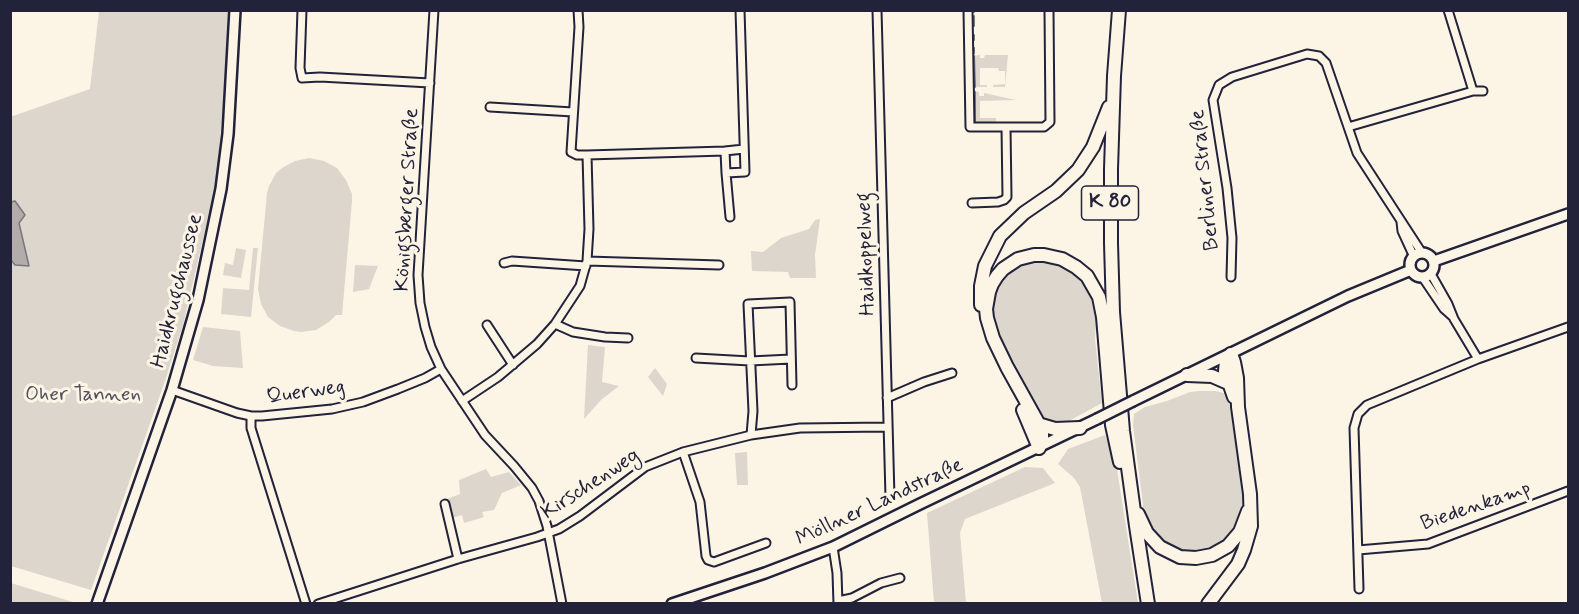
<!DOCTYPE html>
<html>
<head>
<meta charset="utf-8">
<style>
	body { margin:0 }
	#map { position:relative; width:1579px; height:614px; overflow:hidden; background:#fcf5e5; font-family:Mynerve,sans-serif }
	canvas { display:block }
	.frame { position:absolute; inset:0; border:12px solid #22223b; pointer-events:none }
</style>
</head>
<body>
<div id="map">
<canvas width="1579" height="614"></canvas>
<div class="frame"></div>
</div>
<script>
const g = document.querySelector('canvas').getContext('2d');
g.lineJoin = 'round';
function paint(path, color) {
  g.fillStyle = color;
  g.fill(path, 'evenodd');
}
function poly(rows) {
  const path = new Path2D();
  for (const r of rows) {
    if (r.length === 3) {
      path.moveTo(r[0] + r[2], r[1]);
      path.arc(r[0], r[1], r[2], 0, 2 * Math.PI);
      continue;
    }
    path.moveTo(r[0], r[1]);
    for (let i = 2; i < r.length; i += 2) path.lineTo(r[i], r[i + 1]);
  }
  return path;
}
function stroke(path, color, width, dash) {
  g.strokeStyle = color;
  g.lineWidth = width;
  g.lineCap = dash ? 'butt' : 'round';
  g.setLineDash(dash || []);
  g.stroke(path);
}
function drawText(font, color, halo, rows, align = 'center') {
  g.font = font + ' Mynerve,sans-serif';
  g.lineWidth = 6;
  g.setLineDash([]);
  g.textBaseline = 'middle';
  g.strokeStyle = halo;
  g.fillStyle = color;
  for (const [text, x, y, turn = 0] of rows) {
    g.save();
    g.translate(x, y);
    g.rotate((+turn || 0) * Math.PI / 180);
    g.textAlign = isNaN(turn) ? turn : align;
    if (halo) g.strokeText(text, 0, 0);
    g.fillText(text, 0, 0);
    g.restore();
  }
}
paint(poly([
	[99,11,229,11,229,53,215,188,183,325,165,381,91,590,11,566,11,260,15,265,29,266,15,202,11,202,10,117,90,89],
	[980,55,980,58,984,58,985,55,1008,55,1005,87,993,87,993,85,1005,84,1005,71,999,71,998,68,980,68,980,85,987,85,987,87,974,87,973,56],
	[974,91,979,92,979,96,984,96,984,93,1016,100,980,101,980,118,996,118,996,122,986,122,985,124,977,124,974,122,972,116,974,114],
	[309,158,324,161,337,168,346,180,352,194,352,201,342,315,336,315,329,322,316,330,301,332,294,331,280,326,268,317,261,304,258,289,267,193,269,186,276,173,282,168,295,161],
	[820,219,815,255,816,278,790,278,788,272,752,271,751,251,763,252,781,238,809,229,815,220],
	[236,248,246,250,241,278,223,275,225,263,233,265],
	[253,248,258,248,251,317,221,314,223,288,249,290],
	[1039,259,1065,264,1081,278,1089,289,1096,319,1095,339,1102,403,1069,421,1060,423,1052,422,1042,417,1031,399,1005,350,995,322,992,307,995,293,1001,278,1009,271,1025,262],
	[355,265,378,266,369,289,353,292],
	[203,327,240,331,243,368,213,366,193,360],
	[588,345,605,347,602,382,619,386,601,400,584,419],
	[655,368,667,384,663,396,648,377],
	[1200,391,1215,391,1228,394,1244,502,1243,516,1234,535,1214,551,1186,553,1167,547,1150,530,1144,513,1133,425,1134,414,1145,407,1167,401,1190,392],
	[1105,435,1116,463,1138,603,1102,603,1080,487,1074,478,1058,464,1068,449],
	[747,452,748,485,737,485,735,453],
	[1025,467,1043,468,1055,483,965,519,960,533,966,603,934,603,927,513],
	[486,469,491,477,509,472,521,485,502,493,494,510,482,512,484,517,464,523,462,515,452,518,447,499,460,494,459,480],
	[11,583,76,603,11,603]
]), '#dcd6cc');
const water = poly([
	[15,201,25,215,19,223,29,266,15,265,11,260,11,202,15,201]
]);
paint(water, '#b2adab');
stroke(water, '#78757e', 1.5);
stroke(poly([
	[974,10,974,12],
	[974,16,974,26],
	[974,40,974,35],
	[974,48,974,53],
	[974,56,975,87],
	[975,92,975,122]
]), '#78757e', 2);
const minor = poly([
	[302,10,300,68,302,78,320,77,430,83],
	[434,10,418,275,420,303,425,327,431,347,441,369,485,435,514,466,532,488,539,501,547,526,562,604],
	[578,10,579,27,571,152,577,155,587,155,725,151,726,173,745,172,740,10],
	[877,10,890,497],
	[968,10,970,127,1044,127,1050,122,1049,10],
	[1448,10,1473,91],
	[490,107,573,112],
	[1348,127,1473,91,1483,91],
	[725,151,744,149],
	[726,173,730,217],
	[972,203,998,202,1004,200,1007,197,1006,127],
	[1401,222,1402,231,1414,257],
	[587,261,719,265],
	[504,263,512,261,586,266],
	[1431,274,1448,304,1454,319,1478,359],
	[1231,277,1232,238,1227,188,1213,100,1219,85,1232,77,1307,54,1319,56,1326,63,1357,153,1422,253],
	[1423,278,1444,309,1453,317],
	[555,324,573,332,605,337,628,338],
	[487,325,513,365],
	[696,358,750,361,791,359],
	[172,390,237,413,251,416,262,416,332,409,363,402,398,389,425,378,441,369],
	[887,398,924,382,952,373],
	[462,401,498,377,537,344,555,324,580,286,587,261,589,229,587,155],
	[251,416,251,428,306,604],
	[751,435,753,411,748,304,790,302,792,385],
	[683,452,700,502,706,556,708,560,714,562,766,543],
	[445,504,458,559],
	[833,547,837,573,838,604],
	[1358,550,1428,544,1568,491],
	[1359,589,1354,428,1358,414,1367,405,1478,359,1568,327],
	[838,601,852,598,881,583,900,578],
	[318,604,458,559,537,537,559,529,580,516,645,467,683,452,751,435,800,428,887,427]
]);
const secondary = poly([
	[1422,265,12],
	[1434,261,1568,214],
	[1133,401,1348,296,1411,270],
	[97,604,172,390,198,300,221,189,228,134,235,10],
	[672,604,765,573,833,547,920,504,1097,419]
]);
const trunk = poly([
	[1119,10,1114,76,1111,169,1111,243,1113,312,1123,431,1136,526,1148,604],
	[981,305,981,286,985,266,1000,236,1024,213,1056,191,1078,170,1093,147,1109,107],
	[1231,354,1226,361,1225,371,1234,397],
	[1187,375,1212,376,1228,383],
	[1023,410,1039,448],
	[1038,424,1055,429,1080,428],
	[1039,448,1042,439,1042,430,1007,367,993,338,987,318,986,309,989,292,992,284,997,276,1003,269,1018,259,1034,255,1044,255,1062,259,1076,267,1087,276,1099,297,1103,317,1112,425,1120,462],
	[1138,514,1147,533,1160,547,1180,557,1196,558,1212,555,1228,546,1240,532,1248,511],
	[1208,604,1238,564,1244,550,1251,526,1250,494,1238,407,1237,378,1234,362,1231,354]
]);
stroke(minor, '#22223b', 11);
stroke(secondary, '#22223b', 14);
stroke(trunk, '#22223b', 16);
stroke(minor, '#fcf5e5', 7);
stroke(secondary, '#fcf5e5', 9);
stroke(trunk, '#fcf5e5', 12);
const secondaryBridge = poly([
	[1097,419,1133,401]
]);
stroke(secondaryBridge, '#22223b', 14, []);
stroke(secondaryBridge, '#fcf5e5', 9);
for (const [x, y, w] of [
	[1110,203,57]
]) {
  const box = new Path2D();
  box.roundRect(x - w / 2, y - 17, w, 34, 4.5);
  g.fillStyle = '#fcf5e5';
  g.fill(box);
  stroke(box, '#22223b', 1.5);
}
drawText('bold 20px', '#22223b', null, [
	["K 80",1110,203]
]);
drawText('21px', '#22223b', '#fcf5e5', [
	["Berliner Straße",1206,180,-96],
	["Königsberger Straße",408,200,-87],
	["Haidkoppelweg",867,254,-92],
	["Haidkrugchaussee",178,291,-76],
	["Querweg",306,393,-8],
	["Kirschenweg",591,485,-33],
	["Möllner Landstraße",880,503,-25],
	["Biedenkamp",1476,507,-19]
]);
drawText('21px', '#504f5f', '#fcf5e5', [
	["Oher Tannen",83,396]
]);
</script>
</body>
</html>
